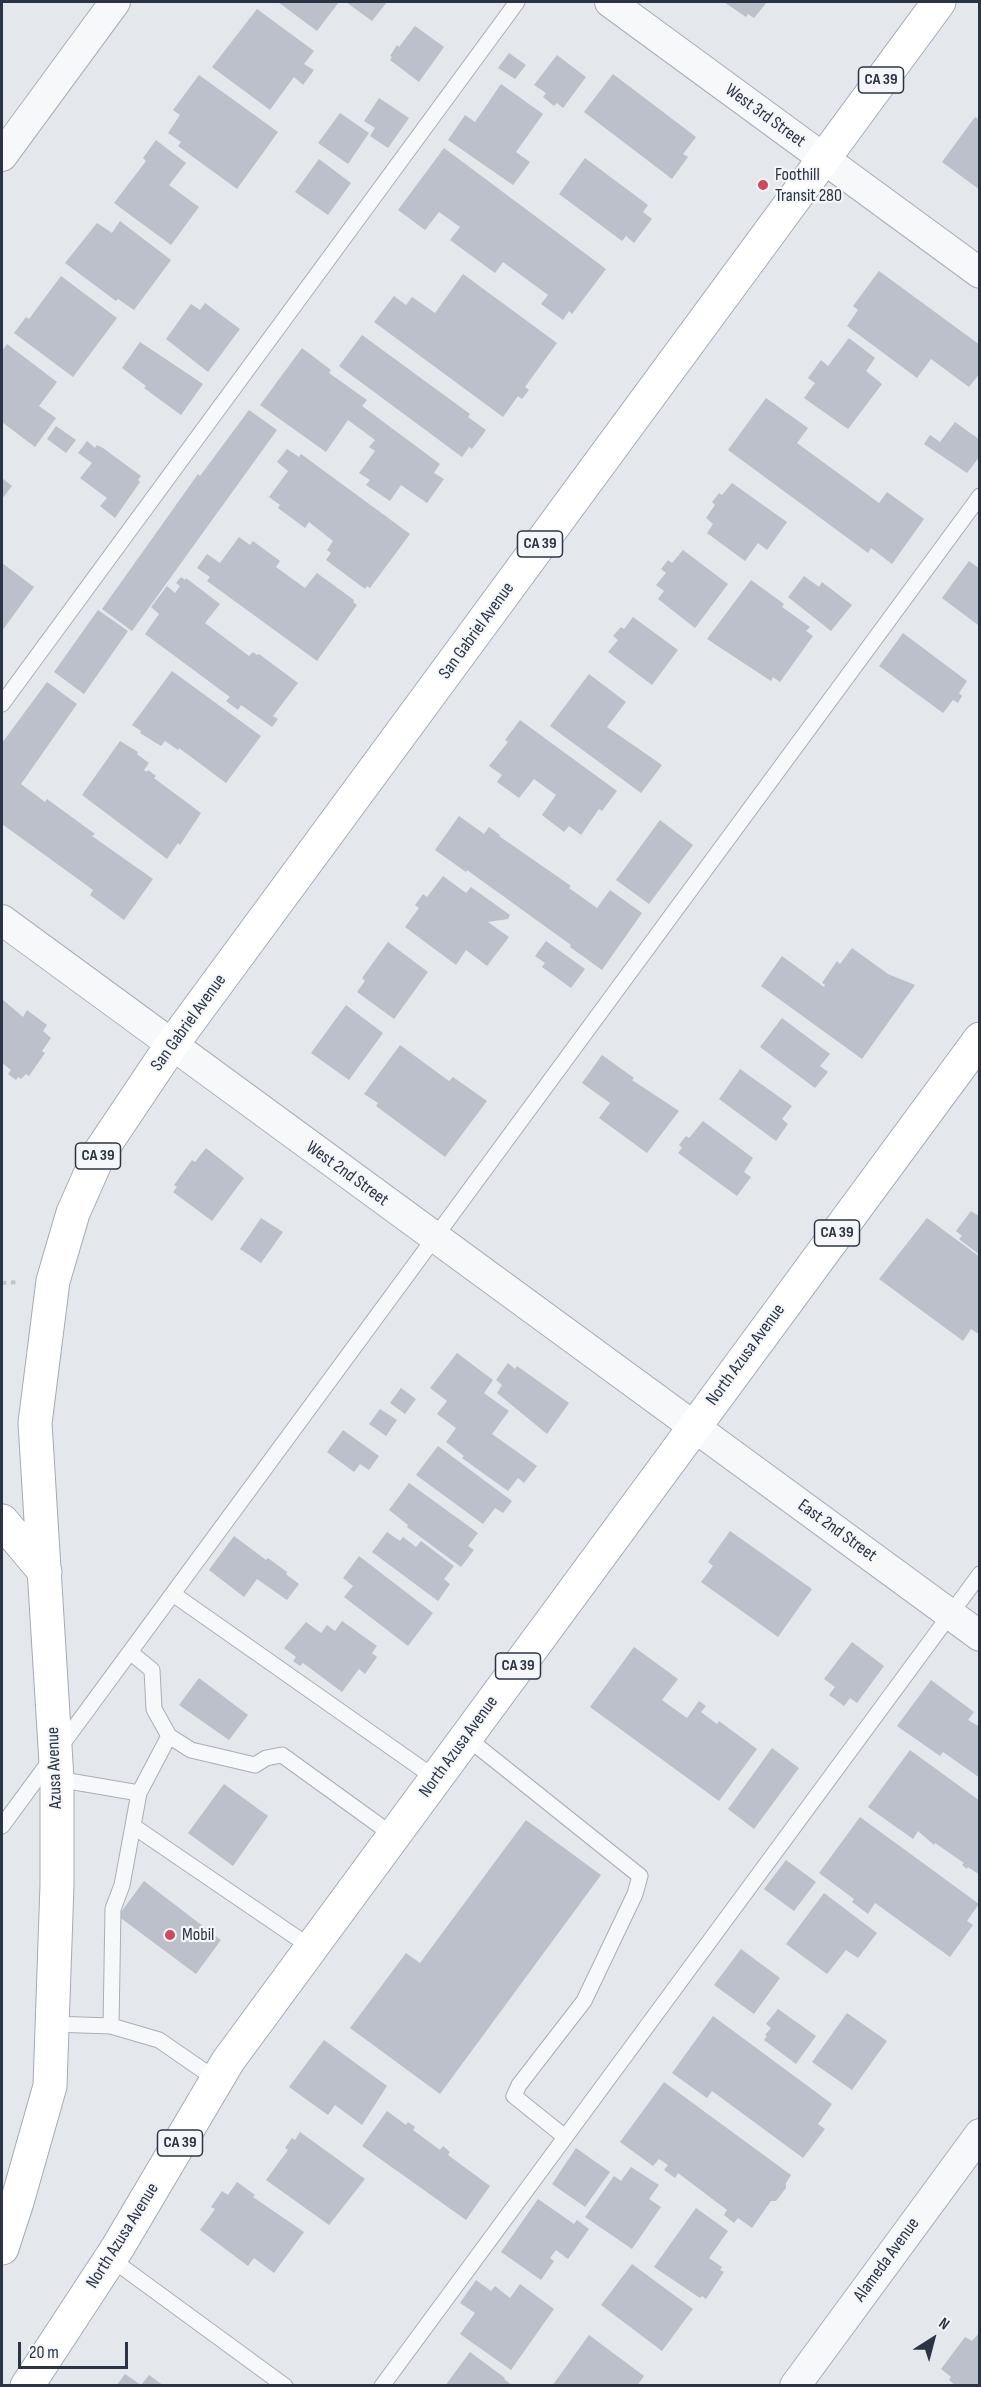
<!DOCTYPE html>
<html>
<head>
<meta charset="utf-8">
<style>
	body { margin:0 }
	#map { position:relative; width:981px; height:2387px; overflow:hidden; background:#e4e7ec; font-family:"Sofia Sans Condensed",sans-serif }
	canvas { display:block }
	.frame { position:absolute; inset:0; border:3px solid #2b3445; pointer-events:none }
	.north { position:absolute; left:903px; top:2309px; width:60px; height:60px; -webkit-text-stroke:4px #f4f6f9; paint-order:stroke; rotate:36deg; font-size:16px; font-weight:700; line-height:24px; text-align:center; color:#2b3445 }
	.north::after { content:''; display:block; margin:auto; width:21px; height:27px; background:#2b3445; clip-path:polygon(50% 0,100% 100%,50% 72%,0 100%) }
	.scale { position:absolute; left:18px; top:2342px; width:110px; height:27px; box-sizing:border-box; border:3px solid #2b3445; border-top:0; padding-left:8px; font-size:18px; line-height:21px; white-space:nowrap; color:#2b3445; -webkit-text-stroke:4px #f4f6f9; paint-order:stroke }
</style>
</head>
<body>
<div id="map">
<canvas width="981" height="2387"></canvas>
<div class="frame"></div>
<div class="north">N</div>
<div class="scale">20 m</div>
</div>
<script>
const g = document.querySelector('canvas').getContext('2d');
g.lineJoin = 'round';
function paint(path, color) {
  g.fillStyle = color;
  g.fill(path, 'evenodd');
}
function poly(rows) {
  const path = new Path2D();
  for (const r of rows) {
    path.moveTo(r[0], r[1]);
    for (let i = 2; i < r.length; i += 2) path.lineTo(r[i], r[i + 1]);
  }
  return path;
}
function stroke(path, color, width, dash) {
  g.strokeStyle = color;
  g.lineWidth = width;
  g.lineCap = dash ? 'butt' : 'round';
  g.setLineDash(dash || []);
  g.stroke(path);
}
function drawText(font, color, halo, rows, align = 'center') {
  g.font = font + ' "Sofia Sans Condensed",sans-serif';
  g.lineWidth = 4.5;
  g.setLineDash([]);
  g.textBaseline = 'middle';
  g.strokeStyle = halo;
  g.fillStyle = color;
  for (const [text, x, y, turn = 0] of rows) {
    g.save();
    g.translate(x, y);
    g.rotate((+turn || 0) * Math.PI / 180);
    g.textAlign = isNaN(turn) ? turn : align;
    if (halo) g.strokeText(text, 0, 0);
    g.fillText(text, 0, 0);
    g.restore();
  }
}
paint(poly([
	[278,2,339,2,317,31],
	[346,2,387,2,372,21],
	[724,2,767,2,754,18,748,14,746,17],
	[257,9,314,51,304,64,314,70,303,85,294,77,270,110,212,67],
	[415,26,444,47,419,82,390,60,392,57,390,56,397,45,399,47],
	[509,53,526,65,515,79,498,68],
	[557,55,586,77,563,108,557,103,554,106,543,97,546,93,534,85],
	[613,74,696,137,683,154,688,157,672,179,584,112],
	[199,75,278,132,237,189,178,146,181,142,168,133,180,115,173,110],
	[501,84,543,114,516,152,530,162,513,185,448,140,465,115,475,122],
	[379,98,409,118,388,148,370,136,375,128,364,121],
	[340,113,369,133,348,164,318,143],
	[975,117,980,120,980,190,942,162],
	[156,140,186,163,169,185,199,207,171,245,114,203,146,161,143,158],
	[444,148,606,269,572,314,569,311,563,320,541,304,548,295,503,262,495,273,450,240,460,227,439,212,425,230,398,210],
	[585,158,648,205,643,212,652,219,634,243,626,236,622,241,559,194],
	[319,159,351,183,328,215,295,192],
	[120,221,171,260,134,310,118,299,116,301,65,263,97,223,112,233],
	[879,271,980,345,980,373,969,387,931,359,917,378,847,326,858,310,853,306],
	[463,274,557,343,525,387,529,390,522,399,518,396,503,417,374,322,394,296,406,305,412,297,435,313],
	[61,276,117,318,73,377,14,333,26,317,29,319],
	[205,303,240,329,208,372,166,339,191,304,200,310],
	[362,335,470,414,468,417,486,430,472,449,469,447,462,457,339,366],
	[849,338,875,358,866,371,882,384,848,429,804,398,815,383,808,378,821,360,828,366],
	[140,342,203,384,181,415,144,388,146,386,122,368],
	[7,344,57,382,39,406,56,418,35,447,2,422,2,351],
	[302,348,331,370,329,373,367,400,362,406,440,464,434,473,444,479,427,503,401,485,390,501,366,485,370,480,359,473,375,451,369,447,375,440,348,420,326,452,260,405],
	[766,398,808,428,797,443,879,503,887,492,924,519,892,564,871,548,868,553,728,450],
	[249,410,277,430,132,631,102,609,198,474,200,476],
	[955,422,980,440,980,456,967,473,924,444,930,435,940,442],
	[56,426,76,440,66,453,47,439],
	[87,441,95,448,97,445,103,448,141,476,138,480,140,482,115,518,100,506,107,498,80,478,92,463,78,453],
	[287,449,299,457,301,454,410,534,370,588,367,586,365,589,326,560,331,553,327,550,333,541,309,522,305,528,278,508,280,505,269,497,288,471,277,462],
	[2,478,12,486,2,499],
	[732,483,787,522,767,550,758,543,745,561,707,533,713,524,706,518,715,505,712,502,719,493,722,495],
	[239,537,250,545,253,541,280,561,276,567,305,588,317,573,354,600,353,602,357,605,317,661,207,581,210,577,197,568,207,554,220,563],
	[683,550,728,584,695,628,658,599,664,591,656,585,666,573,661,569,668,560,672,563],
	[969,561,980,569,978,625,942,598],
	[2,563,34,587,2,631],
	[804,576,819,587,822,582,852,605,831,631,788,597],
	[181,577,185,580,186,578,220,604,205,623,249,656,253,652,257,655,259,654,298,683,273,716,278,719,272,727,241,705,238,710,226,701,230,697,145,634,159,614,151,607,167,586,175,593,180,586,176,583],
	[751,580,784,604,782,607,810,627,806,631,813,636,780,682,773,677,771,681,707,639],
	[98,610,128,631,84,694,54,672],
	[633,617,678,650,652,685,608,652,618,640,613,636,621,627,624,629],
	[903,633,967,681,959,693,962,696,958,703,953,700,943,713,879,666],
	[172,671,261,736,226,783,179,748,178,750,165,741,161,746,140,733,141,731,132,725],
	[589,674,626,702,607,727,662,765,641,793,550,726],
	[47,682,77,704,21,784,45,802,47,799,95,834,92,836,153,879,124,920,90,895,93,890,2,824,2,743],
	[520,720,617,791,602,811,599,809,581,835,569,826,564,832,542,815,556,795,534,779,519,798,497,782,502,775,489,766,508,742,505,740],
	[120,741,138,752,137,754,149,763,144,770,147,772,148,770,156,776,154,778,201,813,180,845,178,843,167,859,82,795],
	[459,816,484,834,489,827,500,835,499,836,571,886,569,888,597,908,610,890,642,913,602,970,570,947,571,945,467,870,466,872,435,850],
	[660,820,693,845,649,904,616,880],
	[443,876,466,893,471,887,510,915,508,919,488,922,509,937,487,966,466,950,456,965,405,927,419,908,415,905,423,894,427,897],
	[546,941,585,969,571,988,542,967,545,963,535,956],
	[388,942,428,972,394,1019,357,992,365,981,362,978],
	[852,948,888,974,915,985,862,1059,761,986,782,956,824,987,825,985,822,983,837,961,840,964],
	[2,999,23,1017,27,1010,47,1025,43,1031,51,1038,42,1051,45,1053,29,1076,26,1074,21,1079,18,1077,16,1080,8,1074,11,1070,2,1063],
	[346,1005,383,1033,349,1080,311,1053],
	[782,1018,830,1054,820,1066,828,1072,815,1088,760,1047],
	[400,1045,449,1081,453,1077,487,1101,445,1157,376,1106,378,1103,364,1094],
	[602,1055,634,1078,632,1080,679,1111,647,1153,599,1118,610,1103,582,1083],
	[740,1069,792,1106,782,1119,788,1124,776,1141,719,1099],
	[703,1121,753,1158,744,1172,751,1177,737,1196,678,1153,682,1148,679,1145,686,1136,689,1138],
	[206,1148,244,1178,212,1221,173,1192,177,1187,174,1185,192,1160,195,1162],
	[971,1211,977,1215,980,1212,980,1255,959,1239,962,1236,956,1231],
	[261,1218,283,1232,261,1263,240,1249],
	[927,1218,980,1257,980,1335,971,1329,963,1341,879,1279],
	[457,1353,493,1380,484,1393,509,1411,492,1434,537,1466,524,1483,518,1478,508,1491,462,1458,464,1456,446,1442,456,1428,437,1414,447,1401,430,1388],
	[508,1363,515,1369,517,1366,569,1403,547,1434,497,1393,502,1385,496,1380],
	[401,1388,416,1399,405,1414,390,1403],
	[380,1409,397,1420,386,1436,369,1424],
	[343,1430,379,1456,369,1470,360,1464,354,1472,327,1452],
	[438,1446,512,1501,503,1513,495,1508,483,1524,416,1475],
	[409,1483,478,1533,468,1546,474,1550,461,1567,407,1527,408,1525,389,1510],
	[730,1531,812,1589,778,1637,701,1582,713,1566,708,1562],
	[387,1532,400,1541,403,1537,416,1547,421,1541,454,1566,444,1579,450,1584,438,1601,372,1552],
	[234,1536,266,1560,268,1558,287,1572,286,1574,299,1584,287,1600,257,1579,244,1597,209,1570],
	[359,1556,433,1613,408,1646,344,1597,353,1586,343,1578],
	[342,1621,377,1646,372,1653,377,1657,365,1674,359,1669,342,1692,303,1663,300,1666,293,1661,296,1657,284,1648,306,1622,321,1633,327,1625,335,1631],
	[852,1642,884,1666,857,1703,850,1698,844,1706,829,1695,835,1687,824,1679],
	[634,1647,678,1679,662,1700,687,1718,699,1701,706,1706,701,1712,717,1724,719,1721,757,1749,719,1801,590,1707],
	[199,1678,248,1715,229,1740,179,1705],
	[931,1680,974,1712,968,1720,980,1727,980,1778,943,1752,940,1756,897,1726],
	[772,1748,799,1768,754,1829,728,1809],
	[910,1750,980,1801,980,1875,968,1867,967,1869,962,1865,964,1863,935,1843,934,1845,918,1831,913,1839,868,1807],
	[224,1784,268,1816,233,1866,188,1833],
	[860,1817,979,1904,967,1921,973,1925,950,1957,875,1903,868,1914,852,1902,854,1899,819,1873],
	[526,1820,601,1875,440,2094,350,2028,406,1953,420,1963],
	[786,1860,816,1882,794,1911,764,1889],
	[144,1881,221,1940,196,1974,118,1916],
	[824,1893,877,1933,858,1958,846,1950,827,1974,786,1944],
	[741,1949,780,1978,754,2014,714,1985],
	[778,2009,816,2036,796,2064,764,2040,767,2036,765,2035,771,2028,766,2024],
	[847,2013,887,2041,852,2090,812,2062],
	[713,2016,832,2104,818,2124,825,2129,803,2158,712,2091,707,2098,672,2073],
	[324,2040,387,2086,362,2125,335,2105,328,2115,289,2087],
	[664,2082,791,2175,786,2183,786,2188,776,2201,771,2201,752,2228,738,2218,734,2223,724,2215,727,2210,678,2173,675,2178,664,2170,668,2165,659,2159,653,2166,620,2142],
	[387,2111,406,2125,408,2122,415,2127,413,2130,440,2150,443,2146,450,2152,448,2155,490,2186,466,2220,362,2146],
	[300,2132,365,2179,329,2225,266,2180,288,2150,285,2148,292,2138,295,2140],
	[576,2148,610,2172,585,2207,552,2184],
	[631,2167,659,2185,649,2199,661,2207,632,2249,585,2217,614,2176,621,2181],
	[237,2182,255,2195,253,2197,304,2232,274,2273,254,2258,248,2266,200,2230,215,2209,211,2207,222,2191,228,2195],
	[538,2199,574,2224,577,2220,589,2229,568,2259,556,2250,550,2258,554,2261,541,2280,501,2252],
	[696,2208,728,2231,709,2258,722,2267,720,2270,724,2272,706,2299,702,2296,700,2298,654,2267],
	[632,2264,693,2309,662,2351,601,2305],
	[476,2280,491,2291,495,2286,510,2298,520,2284,554,2309,511,2370,460,2334,475,2313,460,2303],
	[980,2332,980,2386,956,2386,949,2380,951,2377,941,2369,965,2337,972,2341],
	[589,2335,644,2376,637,2386,552,2386],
	[470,2352,505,2378,504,2379,513,2386,445,2386],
	[125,2374,141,2385,149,2375,164,2386,116,2386]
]), '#bbc0ca');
const service = poly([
	[2,704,517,2],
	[173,1594,435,1778],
	[130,1652,152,1670,154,1709,169,1736,191,1750,255,1765,266,1758,282,1755,394,1836],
	[466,1737,640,1876,635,1894,584,2001,519,2085,514,2096,565,2137],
	[57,1779,139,1793,169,1736],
	[2,1826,980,496],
	[133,1826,312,1948],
	[52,2024,111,2026,113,1909,122,1885,139,1793],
	[111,2026,159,2040,217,2080],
	[110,2258,285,2386],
	[382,2386,980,1574]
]);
const minor = poly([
	[610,2,980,273],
	[2,156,115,2],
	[2,920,980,1636],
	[795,2386,980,2134]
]);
const primary = poly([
	[2,1521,45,1572],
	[2,2248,17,2202,50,2086,57,1885,57,1779,35,1423,53,1281,73,1213,100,1152,171,1046,939,2],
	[27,2386,118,2247,228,2061,980,1039]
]);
stroke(service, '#a9aeb7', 17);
stroke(minor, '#a9aeb7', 32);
stroke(primary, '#a3abb8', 35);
stroke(poly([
	[2,1283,19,1282]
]), '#c2c5cb', 4, [4.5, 4.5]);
stroke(service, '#f7f8fa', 15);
stroke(minor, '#f7f8fa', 30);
stroke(primary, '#fff', 33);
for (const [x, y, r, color] of [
	[763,185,6,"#d1495b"],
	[170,1935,6,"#d1495b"]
]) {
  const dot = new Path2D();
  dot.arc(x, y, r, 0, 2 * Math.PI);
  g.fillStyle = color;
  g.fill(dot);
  stroke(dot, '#f4f6f9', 2);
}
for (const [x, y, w] of [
	[881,80,45],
	[540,544,45],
	[98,1156,45],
	[837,1233,45],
	[518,1666,45],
	[180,2143,45]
]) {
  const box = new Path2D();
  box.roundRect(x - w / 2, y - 13, w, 26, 4.5);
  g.fillStyle = '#f4f6f9';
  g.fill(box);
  stroke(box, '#2b3445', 1.5);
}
drawText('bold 16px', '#2b3445', null, [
	["CA 39",881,80],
	["CA 39",540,544],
	["CA 39",98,1156],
	["CA 39",837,1233],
	["CA 39",518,1666],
	["CA 39",180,2143]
]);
drawText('18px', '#2b3445', '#f4f6f9', [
	["West 3rd Street",765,116,36],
	["San Gabriel Avenue",477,631,-54],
	["San Gabriel Avenue",189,1023,-54],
	["West 2nd Street",347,1174,36],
	["North Azusa Avenue",746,1355,-54],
	["East 2nd Street",837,1531,36],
	["North Azusa Avenue",459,1747,-54],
	["Azusa Avenue",55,1768,-92],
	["North Azusa Avenue",123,2236,-58],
	["Alameda Avenue",887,2260,-54]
]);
drawText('18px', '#2b3445', '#f4f6f9', [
	["Foothill",775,175],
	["Transit 280",775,196],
	["Mobil",182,1935]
], 'left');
</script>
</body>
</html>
